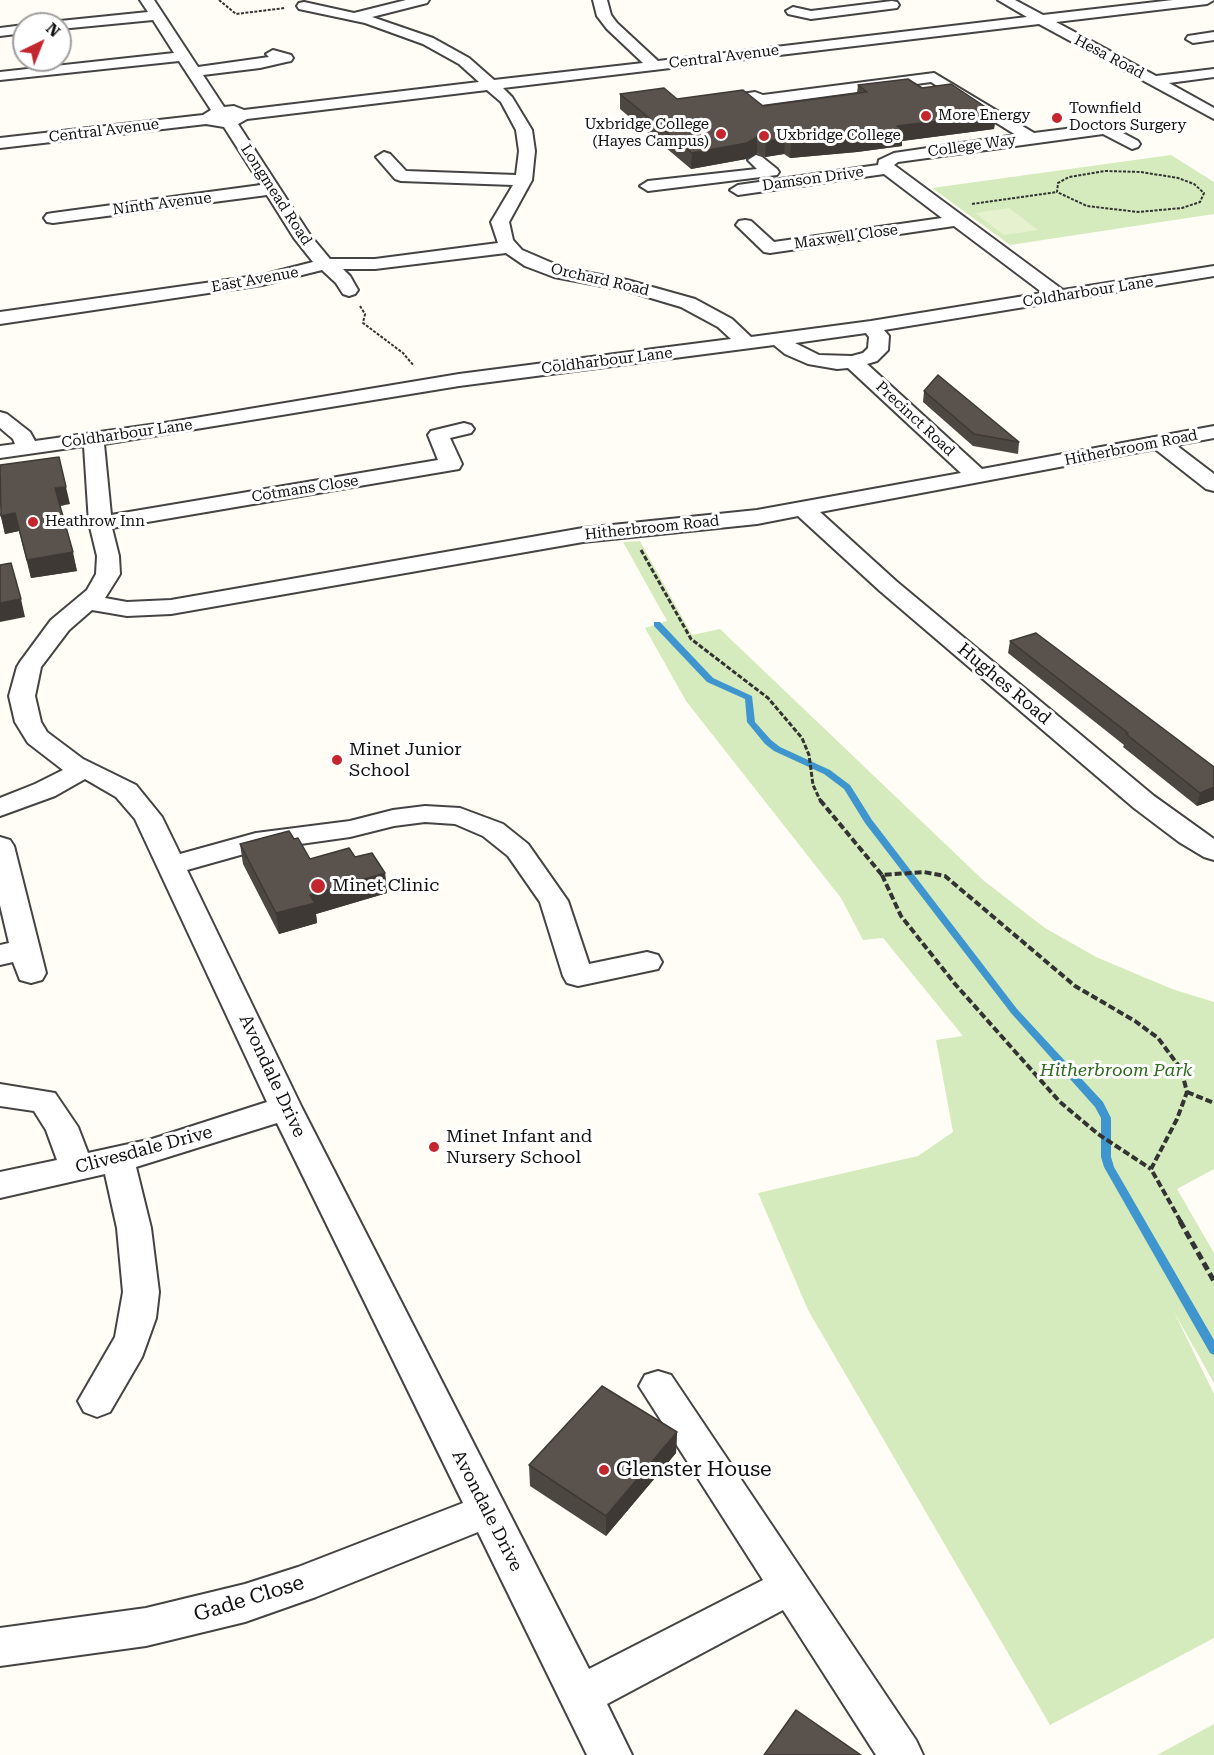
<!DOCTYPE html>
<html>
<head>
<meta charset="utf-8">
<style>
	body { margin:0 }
	#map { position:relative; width:1214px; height:1755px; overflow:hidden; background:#fffdf5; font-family:"Roboto Serif",serif }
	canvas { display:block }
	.north { position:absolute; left:12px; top:12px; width:60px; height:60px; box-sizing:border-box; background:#fff; border:2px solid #a0a0a0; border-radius:50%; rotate:43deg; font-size:16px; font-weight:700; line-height:24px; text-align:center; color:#111 }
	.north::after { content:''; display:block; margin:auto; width:21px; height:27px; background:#c4262e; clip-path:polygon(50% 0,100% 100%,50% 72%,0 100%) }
</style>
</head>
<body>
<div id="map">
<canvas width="1214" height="1755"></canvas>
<div class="north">N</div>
</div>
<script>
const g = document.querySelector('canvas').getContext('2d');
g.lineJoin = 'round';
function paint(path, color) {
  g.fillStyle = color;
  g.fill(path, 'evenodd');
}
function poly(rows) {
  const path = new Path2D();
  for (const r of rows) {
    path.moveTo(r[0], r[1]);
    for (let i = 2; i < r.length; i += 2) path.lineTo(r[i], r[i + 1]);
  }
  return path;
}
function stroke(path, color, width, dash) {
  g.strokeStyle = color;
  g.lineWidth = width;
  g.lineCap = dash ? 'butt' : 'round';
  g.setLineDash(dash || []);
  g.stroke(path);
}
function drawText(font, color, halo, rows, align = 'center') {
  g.font = font + ' "Roboto Serif",serif';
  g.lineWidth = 6;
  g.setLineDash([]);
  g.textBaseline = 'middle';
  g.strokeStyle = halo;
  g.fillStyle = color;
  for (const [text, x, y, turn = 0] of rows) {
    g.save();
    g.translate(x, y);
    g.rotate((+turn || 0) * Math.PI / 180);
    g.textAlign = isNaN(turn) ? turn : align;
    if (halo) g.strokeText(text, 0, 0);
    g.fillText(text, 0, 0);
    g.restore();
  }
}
paint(poly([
	[1171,155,1214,182,1214,214,1010,245,932,188],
	[640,541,692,635,720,629,983,880,1045,928,1096,957,1172,989,1214,1002,1214,1169,1177,1189,1214,1253,1214,1383,1174,1312,1214,1394,1214,1638,1050,1725,808,1310,758,1193,918,1156,953,1132,936,1040,963,1036,883,938,863,940,841,898,686,701,645,628,667,621,623,542],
	[1214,1724,1214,1755,1157,1755]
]), '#d5ebbd');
paint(poly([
	[1009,208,1038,230,1004,235,975,213]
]), '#e6f2cf');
paint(poly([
	[654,622,660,622,713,678,752,696,755,722,771,740,780,747,830,770,850,785,872,820,1017,1009,1103,1102,1111,1118,1111,1157,1114,1167,1214,1340,1214,1355,1210,1353,1104,1167,1101,1157,1101,1118,1095,1107,1011,1013,865,823,844,789,824,774,774,751,765,744,747,722,745,699,707,682,654,626,654,622]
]), '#3f96cf');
const minor = poly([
	[140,0,154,0,198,67,269,57,266,54,273,50,291,55,293,58,291,61,286,62,260,68,203,75,224,107,234,106,244,110,479,82,459,64,423,44,365,23,299,9,297,6,299,3,304,2,354,13,406,0,429,0,427,3,372,17,433,38,469,58,494,80,643,63,607,29,597,16,593,0,607,0,611,15,617,23,658,61,1027,17,998,0,1015,0,1043,15,1173,0,1214,0,1207,4,1056,22,1156,76,1214,69,1214,77,1169,83,1214,108,1214,119,1039,24,503,88,512,97,532,130,535,151,532,180,509,222,513,240,522,250,564,268,627,280,695,299,732,319,751,337,871,321,1043,293,954,226,770,253,764,252,736,225,739,221,745,220,751,221,774,242,942,218,884,174,738,195,730,190,738,185,878,165,879,160,894,153,1016,135,931,82,761,105,753,102,713,107,708,105,705,102,708,99,755,92,763,95,934,73,1034,133,1106,124,1138,141,1140,144,1138,147,1132,149,1103,134,898,162,894,165,1063,290,1214,266,1214,276,884,330,889,336,888,350,877,361,867,364,982,469,1214,426,1214,438,1176,445,1214,474,1214,491,1206,489,1155,449,820,512,896,581,1154,796,1214,839,1214,860,1204,857,1179,842,1134,808,880,591,798,516,757,524,583,542,171,614,127,616,92,610,69,630,41,667,35,696,41,722,47,732,83,759,136,785,162,817,180,854,256,833,350,821,393,810,425,806,460,808,503,824,528,844,568,901,589,964,647,952,658,955,662,962,658,969,578,986,567,983,563,976,540,902,508,856,483,836,455,824,425,822,394,826,350,837,258,850,187,870,302,1108,589,1669,763,1580,639,1386,645,1375,658,1371,671,1375,916,1740,923,1755,876,1755,783,1610,607,1704,632,1755,587,1755,478,1532,316,1597,245,1622,146,1646,0,1666,0,1628,146,1608,245,1584,298,1567,463,1503,277,1123,136,1167,151,1228,159,1292,156,1318,142,1357,110,1412,97,1417,84,1412,78,1401,115,1337,123,1292,117,1228,105,1174,0,1198,0,1172,57,1160,46,1130,34,1111,0,1106,0,1084,55,1093,78,1127,88,1153,152,1139,267,1102,135,819,116,797,85,779,55,796,0,816,0,798,35,784,63,770,28,743,15,722,9,696,17,667,20,662,51,620,87,590,96,574,97,556,89,523,84,446,0,458,0,446,15,444,13,439,0,428,0,412,7,414,30,432,35,441,171,422,459,374,731,339,718,327,681,307,624,290,554,277,525,266,506,253,375,269,343,269,350,276,358,290,355,294,349,296,343,294,336,283,322,270,262,285,0,324,0,312,262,275,313,262,294,238,267,195,53,223,47,222,44,218,47,214,53,213,261,185,224,127,206,124,0,148,0,138,203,115,211,110,179,61,0,80,0,72,174,53,153,20,60,29,60,24,54,24,60,21,148,12,140,0],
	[487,90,501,102,516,130,519,151,516,175,406,171,390,154,384,152,376,157,395,179,401,181,513,185,491,222,498,243,375,259,330,259,310,235,238,124,247,119,487,90],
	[866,333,869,337,868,348,863,353,852,356,819,355,795,343,866,333],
	[774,345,785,354,808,364,837,369,848,368,961,473,757,510,583,528,171,600,127,602,105,598,120,574,119,556,112,528,459,469,462,464,450,438,471,433,474,429,471,425,464,423,431,431,428,435,438,460,111,515,104,444,459,386,774,345],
	[892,1,897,2,899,5,897,8,811,19,788,14,786,11,793,7,811,11,892,1],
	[24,25,24,33,0,36,0,28,24,25],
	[1214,32,1214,40,1193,43,1186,39,1188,36,1214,32],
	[756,155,762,157,777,169,779,172,777,175,648,191,640,186,648,181,757,169,748,160,756,155],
	[0,837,10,840,14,846,46,973,42,980,31,983,20,980,13,962,0,965,0,945,9,943,0,905,0,837]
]);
stroke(minor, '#444', 4);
stroke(poly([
	[219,0,236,14,285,8],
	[1105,171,1141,172,1178,178,1194,184,1204,193,1200,202,1182,208,1138,212,1087,206,1057,192,1058,183,1069,177,1105,171],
	[972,204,1057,192],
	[360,306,365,314,363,323,403,353,414,366]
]), '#333', 2, [3, 1.5]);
stroke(poly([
	[641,550,691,639,768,698,802,738,809,755,813,785,821,802]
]), '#333', 3, [5, 2]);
stroke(poly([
	[820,800,882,875,924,872,945,876,1075,986,1135,1021,1158,1038,1181,1069,1187,1092,1177,1119,1151,1169,1181,1222],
	[882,875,901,916,955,984,1060,1102,1098,1134,1151,1169],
	[1187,1092,1214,1103]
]), '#333', 4, [7, 3]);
stroke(poly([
	[1180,1221,1214,1281]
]), '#333', 5, [8, 4]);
paint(minor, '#fff');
paint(poly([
	[858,85,922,88,996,114,994,129,902,141,902,146,857,152,790,158,784,154,765,157,757,153,746,159,691,169,620,109,620,94,763,106,857,93],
	[924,391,1019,442,1018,454,973,446,923,402],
	[70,504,60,506,77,571,31,578,19,531,5,534,0,513],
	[1010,641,1214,767,1214,800,1197,806,1123,747,1124,745,1008,653],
	[294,839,310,859,355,857,385,873,387,893,316,914,317,923,279,934,243,864,240,844],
	[677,1432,676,1453,606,1536,530,1486,529,1465]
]), '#4d4742');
paint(poly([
	[996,114,994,129,902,141,902,146,857,152,790,158,791,143,897,126],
	[757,137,757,153,746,159,691,169,692,153],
	[785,139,784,154,765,157,766,141],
	[66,487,70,504,59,506,55,488],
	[15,513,19,531,5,534,1,516],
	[73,552,77,571,31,578,27,560],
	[21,599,25,617,0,622,0,603],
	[1214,787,1214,800,1197,806,1200,793],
	[385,873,387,893,316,914,317,923,279,934,276,913,310,895],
	[677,1432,676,1453,606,1536,606,1516]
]), '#3f3936');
const building = poly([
	[908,79,922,88,951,84,996,114,897,126,903,131,859,136,791,143,785,139,766,141,757,137,747,143,692,153,620,94,664,88,677,99,743,90,763,106,867,92,858,85,908,79],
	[938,375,1019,442,974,434,924,391,938,375],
	[59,457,66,487,55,488,73,552,27,560,15,513,1,516,0,465,59,457],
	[11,563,21,599,0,603,0,565,11,563],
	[1036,633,1214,767,1214,787,1200,793,1126,734,1128,733,1010,641,1036,633],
	[289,831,294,839,298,838,310,859,349,848,355,857,372,853,385,873,310,895,315,903,276,913,240,844,289,831],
	[602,1386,677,1432,606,1516,529,1465,602,1386],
	[796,1710,861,1755,764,1755,796,1710]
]);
paint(building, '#5a524d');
stroke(building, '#3f3936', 1.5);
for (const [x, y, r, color] of [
	[926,116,6,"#c4262e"],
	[1057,118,6,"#c4262e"],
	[721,134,6,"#c4262e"],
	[764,136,6,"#c4262e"],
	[33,522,6,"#c4262e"],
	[337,760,6,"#c4262e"],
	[318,886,8,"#c4262e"],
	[434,1147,6,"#c4262e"],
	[604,1470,6,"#c4262e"]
]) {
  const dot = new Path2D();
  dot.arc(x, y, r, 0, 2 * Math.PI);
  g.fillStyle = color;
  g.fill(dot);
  stroke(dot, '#fff', 2);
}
drawText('15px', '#111', '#fff', [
	["Central Avenue",724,57,-7],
	["Hesa Road",1109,57,28],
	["Central Avenue",104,131,-7],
	["College Way",972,146,-8],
	["Damson Drive",813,179,-8],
	["Longmead Road",276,195,57],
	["Ninth Avenue",162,204,-7],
	["Maxwell Close",846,237,-8],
	["East Avenue",255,280,-10],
	["Orchard Road",600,280,13],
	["Coldharbour Lane",1088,292,-9],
	["Coldharbour Lane",607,361,-7],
	["Precinct Road",915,419,43],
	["Coldharbour Lane",127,434,-8],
	["Hitherbroom Road",1131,448,-11],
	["Cotmans Close",305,489,-9],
	["Hitherbroom Road",652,528,-6]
]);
drawText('15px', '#111', '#fff', [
	["Townfield",1069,109],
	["Doctors Surgery",1069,126],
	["More Energy",938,116],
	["Uxbridge College",709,125,"right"],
	["(Hayes Campus)",709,142,"right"],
	["Uxbridge College",776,136],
	["Heathrow Inn",45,522]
], 'left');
drawText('18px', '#111', '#fff', [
	["Hughes Road",1004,684,40],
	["Avondale Drive",272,1076,65],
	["Clivesdale Drive",144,1150,-15],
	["Avondale Drive",487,1511,63]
]);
drawText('18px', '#111', '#fff', [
	["Minet Junior",349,750],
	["School",349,771],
	["Minet Clinic",332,886],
	["Minet Infant and",446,1137],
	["Nursery School",446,1158]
], 'left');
drawText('italic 18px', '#2f6b1f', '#fff', [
	["Hitherbroom Park",1116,1071]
]);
drawText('21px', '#111', '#fff', [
	["Glenster House",616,1470]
], 'left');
drawText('21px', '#111', '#fff', [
	["Gade Close",249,1599,-17]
]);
</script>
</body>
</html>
